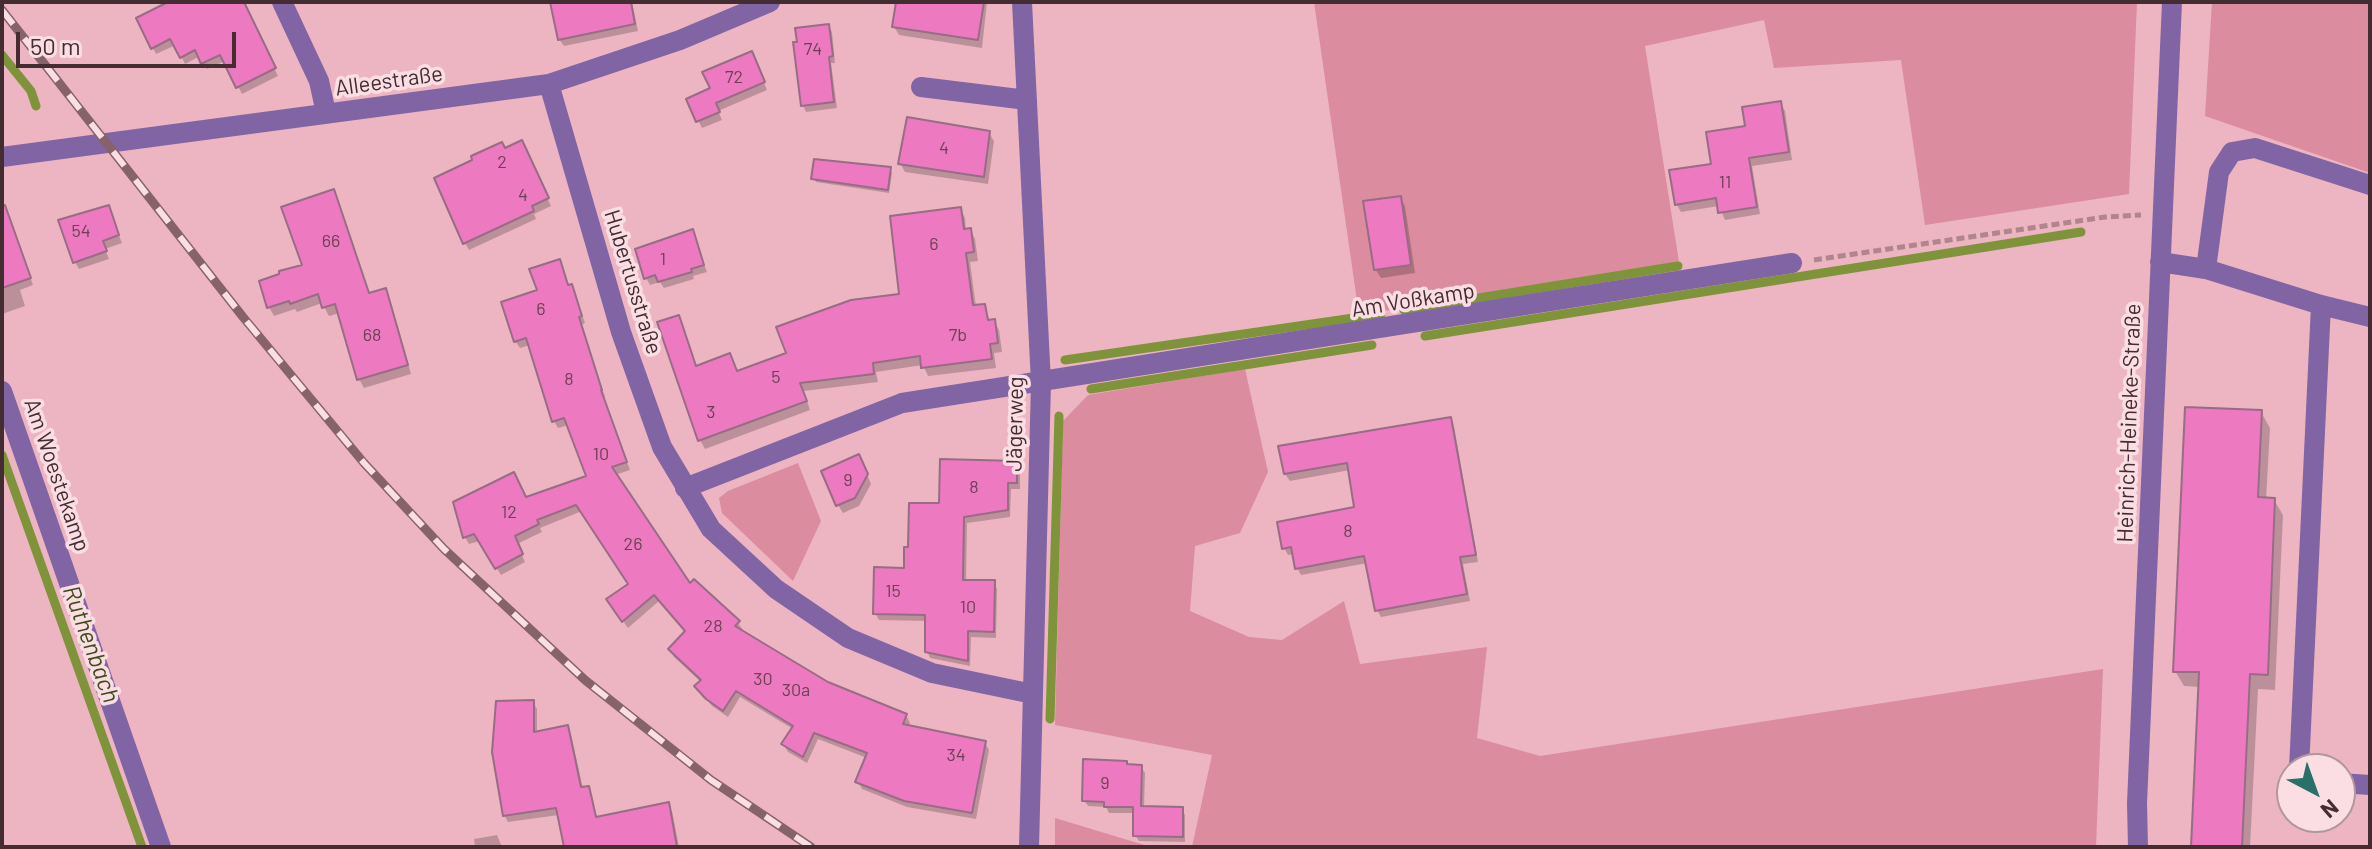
<!DOCTYPE html>
<html>
<head>
<meta charset="utf-8">
<style>
	body { margin:0 }
	#map { position:relative; width:2372px; height:849px; overflow:hidden; background:#ecb5c1; font-family:Barlow,sans-serif }
	canvas { display:block }
	.frame { position:absolute; inset:0; border:4px solid #432d32; pointer-events:none }
	.north { position:absolute; left:2276px; top:753px; width:80px; height:80px; box-sizing:border-box; background:#fbdee4; border:2px solid #b1979d; border-radius:50%; rotate:139deg; font-size:22px; font-weight:700; line-height:32px; text-align:center; color:#432d32 }
	.north::after { content:''; display:block; margin:auto; width:28px; height:36px; background:#287068; clip-path:polygon(50% 0,100% 100%,50% 72%,0 100%) }
	.scale { position:absolute; left:16px; top:32px; width:220px; height:36px; box-sizing:border-box; border:4px solid #432d32; border-top:0; padding-left:10px; font-size:24px; line-height:28px; white-space:nowrap; color:#432d32; -webkit-text-stroke:6px #fbdee4; paint-order:stroke }
</style>
</head>
<body>
<div id="map">
<canvas width="2372" height="849"></canvas>
<div class="frame"></div>
<div class="north">N</div>
<div class="scale">50 m</div>
</div>
<script>
const g = document.querySelector('canvas').getContext('2d');
g.lineJoin = 'round';
function paint(path, color) {
  g.fillStyle = color;
  g.fill(path, 'evenodd');
}
function poly(rows) {
  const path = new Path2D();
  for (const r of rows) {
    path.moveTo(r[0], r[1]);
    for (let i = 2; i < r.length; i += 2) path.lineTo(r[i], r[i + 1]);
  }
  return path;
}
function stroke(path, color, width, dash) {
  g.strokeStyle = color;
  g.lineWidth = width;
  g.lineCap = dash ? 'butt' : 'round';
  g.setLineDash(dash || []);
  g.stroke(path);
}
function drawText(font, color, halo, rows, align = 'center') {
  g.font = font + ' Barlow,sans-serif';
  g.lineWidth = 7;
  g.setLineDash([]);
  g.textBaseline = 'middle';
  g.strokeStyle = halo;
  g.fillStyle = color;
  for (const [text, x, y, turn = 0] of rows) {
    g.save();
    g.translate(x, y);
    g.rotate((+turn || 0) * Math.PI / 180);
    g.textAlign = isNaN(turn) ? turn : align;
    if (halo) g.strokeText(text, 0, 0);
    g.fillText(text, 0, 0);
    g.restore();
  }
}
paint(poly([
	[1314,2,2137,2,2129,194,1925,225,1901,60,1774,68,1764,20,1645,46,1679,262,1359,315],
	[2212,2,2370,2,2370,173,2205,116],
	[1245,369,1268,472,1240,533,1195,546,1190,611,1249,637,1282,640,1344,601,1360,664,1487,647,1477,738,1540,756,2103,669,2096,847,1192,847,1212,755,1055,725,1063,421,1088,395],
	[798,463,821,521,793,581,722,513,719,498,728,491],
	[1055,818,1151,847,1055,847]
]), '#db8c9e');
paint(poly([
	[165,2,242,2,278,76,242,94,225,61,207,69,200,56,185,64,176,45,156,54,153,48,167,5],
	[552,2,632,2,638,31,564,46,559,39],
	[899,2,987,2,982,48,899,35,894,27],
	[828,26,832,32,835,63,831,63,837,108,806,112,803,105],
	[755,60,767,90,718,111,722,120,702,128,688,100,712,90],
	[1780,103,1785,111,1792,160,1752,166,1760,214,1725,220,1719,206,1681,212,1677,205,1747,128],
	[989,133,994,141,988,184,905,172,900,163],
	[504,150,525,150,551,206,534,214,536,219,469,250,465,243],
	[890,169,892,173,889,193,816,182,814,178],
	[333,191,338,200,370,295,385,291,390,299,411,374,364,388,359,379,340,313,329,316,322,303,297,312,295,309,274,316,269,307,304,267],
	[1400,198,1405,206,1415,273,1381,278,1376,270,1365,203],
	[108,208,122,243,105,249,109,259,79,269,75,262],
	[960,209,965,218,966,231,970,230,975,239,978,261,970,262,976,307,984,306,990,322,994,321,999,330,1002,352,994,353,996,368,928,376,923,365,876,372,878,382,804,391,810,410,705,449,700,440,678,317,683,326,697,367,729,355,738,373,788,354,901,296],
	[692,231,707,272,693,276,694,279,664,288,660,282,650,285,646,278],
	[13,232,33,285,20,290,25,306,2,314,2,236],
	[563,269,569,287,571,287,575,294,585,323,581,325,605,397,603,398,630,470,615,475,690,586,694,582,738,623,743,630,741,632,827,684,906,715,910,723,908,727,985,743,989,750,976,819,907,807,862,789,858,781,867,758,818,739,807,763,788,752,784,745,793,729,740,697,728,717,712,706,696,686,701,682,674,657,670,650,686,632,659,601,628,628,613,607,630,585,582,511,540,528,542,532,517,544,525,562,501,575,480,541,469,544,465,537,526,500,588,477,569,425,558,428,554,421,530,345,520,348,515,341,539,291],
	[2261,412,2270,428,2266,500,2274,500,2283,515,2275,690,2258,689,2250,847,2193,847,2200,687,2184,686,2175,671],
	[1450,419,1454,426,1478,562,1463,564,1470,601,1381,617,1377,610,1368,563,1301,575,1297,568,1294,554,1288,555,1284,548,1356,508,1350,470,1290,481,1285,474],
	[1016,463,1020,469,1020,489,1011,489,1010,517,967,523,966,582,994,582,997,589,996,638,971,637,970,666,930,658,927,651,927,621,879,620,875,613,906,570,941,505],
	[863,465,871,484,859,506,843,513,838,505],
	[533,702,537,709,537,734,567,727,571,734,583,789,588,788,592,795,597,819,668,804,672,811,679,847,566,847,559,815,508,822,504,815],
	[1128,766,1141,767,1145,773,1144,808,1182,809,1185,815,1185,842,1139,841,1135,835,1135,813,1109,813,1106,807,1088,806,1084,800],
	[497,835,502,847,475,847,474,839]
]), '#0003');
stroke(poly([
	[2,55,31,91,36,106],
	[1404,310,1678,266],
	[1425,336,2081,232],
	[1065,360,1381,314],
	[1091,389,1372,345],
	[2,455,142,847],
	[1050,719,1059,416]
]), '#7f943a', 9);
const building = poly([
	[168,2,244,2,276,68,236,88,220,55,201,64,195,50,180,58,170,39,151,49,136,18,168,2],
	[550,2,631,2,635,24,558,40,550,2],
	[896,2,984,2,978,40,892,27,896,2],
	[829,24,833,56,829,57,834,102,801,106,793,42,797,42,795,28,829,24],
	[752,51,765,82,716,103,720,112,696,122,686,99,710,88,702,72,752,51],
	[1781,101,1789,152,1749,158,1757,207,1718,213,1716,198,1675,205,1669,170,1711,164,1706,132,1745,126,1742,107,1781,101],
	[907,117,990,131,984,177,898,164,907,117],
	[522,140,549,198,532,206,534,211,463,244,434,178,472,160,471,156,502,142,505,148,522,140],
	[814,159,891,167,888,190,811,179,814,159],
	[334,189,369,293,386,288,408,365,357,380,335,304,322,308,318,294,290,304,289,301,267,308,259,281,279,274,279,271,302,265,281,207,334,189],
	[1401,196,1411,265,1374,270,1363,201,1401,196],
	[5,205,31,278,2,288,2,206,5,205],
	[109,205,119,235,103,241,107,251,73,263,58,220,109,205],
	[961,207,964,229,971,228,974,252,966,253,973,305,985,304,988,320,995,319,998,343,990,344,992,359,921,368,920,356,873,363,874,374,800,383,807,401,698,441,657,322,679,315,696,366,730,353,737,371,786,353,776,327,851,300,899,294,890,216,961,207],
	[693,229,704,265,691,269,692,272,658,282,655,275,644,279,635,249,693,229],
	[560,259,568,285,572,284,582,316,579,317,602,390,601,390,627,462,612,467,690,583,694,579,740,621,735,626,793,661,828,682,907,714,903,724,986,741,972,813,904,801,855,782,867,753,814,733,803,757,781,744,793,726,736,691,723,711,706,699,694,686,701,680,668,649,685,631,654,595,622,622,606,599,628,584,576,505,537,520,539,524,515,536,523,554,495,569,474,534,463,538,453,502,514,472,526,497,586,476,564,418,552,422,526,338,514,342,501,302,537,290,529,269,560,259],
	[2185,407,2262,410,2258,497,2275,498,2268,675,2250,674,2242,847,2191,847,2199,672,2173,672,2185,407],
	[1451,417,1476,555,1460,557,1467,594,1375,611,1364,556,1295,569,1291,547,1282,549,1277,522,1354,507,1347,463,1284,474,1278,446,1451,417],
	[859,454,868,474,855,498,836,506,821,471,859,454],
	[940,459,1017,461,1017,483,1008,483,1008,510,964,517,963,580,995,580,994,632,968,631,968,661,925,652,925,615,873,614,874,567,904,568,904,547,908,547,909,503,939,503,940,459],
	[534,700,534,732,568,725,581,787,589,786,596,817,669,802,677,847,564,847,556,808,503,816,492,752,496,701,534,700],
	[1083,759,1127,761,1127,764,1142,765,1141,806,1183,807,1183,837,1133,836,1133,807,1104,807,1104,802,1082,801,1083,759]
]);
paint(building, '#ed7ac0');
stroke(building, '#986c85', 2);
stroke(poly([
	[1814,260,2105,217,2141,215]
]), '#b0858e', 5, [8, 4]);
stroke(poly([
	[282,2,319,81,326,113],
	[1022,2,1041,383,1029,847],
	[549,84,621,332,662,447,711,529,776,589,848,638,932,673,1033,694],
	[921,87,1027,100],
	[2,157,549,84,680,40,770,2],
	[2160,262,2206,269,2219,172,2232,152,2255,148,2370,185],
	[2206,269,2321,305,2370,317],
	[2,391,161,847],
	[685,488,902,403,1792,263],
	[2299,769,2321,305],
	[2340,783,2370,785],
	[2138,847,2137,803,2172,2]
]), '#8164a3', 20);
const rail = poly([
	[2,10,243,317,364,463,444,549,585,680,711,780,811,847]
]);
stroke(rail, '#86636b', 9);
stroke(rail, '#fbdee4', 6, [18]);
drawText('18px', '#6e4056', null, [
	["74",813,49],
	["72",734,77],
	["4",944,148],
	["2",502,162],
	["11",1725,182],
	["4",523,195],
	["54",81,231],
	["66",331,241],
	["6",934,244],
	["1",663,259],
	["6",541,309],
	["68",372,335],
	["7b",958,335],
	["5",776,377],
	["8",569,379],
	["3",711,412],
	["10",601,454],
	["9",848,480],
	["8",974,487],
	["12",509,512],
	["8",1348,531],
	["26",633,544],
	["15",893,591],
	["10",968,607],
	["28",713,626],
	["30",763,679],
	["30a",796,690],
	["34",956,755],
	["9",1105,783]
]);
drawText('22px', '#432d32', '#fbdee4', [
	["Alleestraße",389,81,-8],
	["Hubertusstraße",633,282,73],
	["Am Voßkamp",1413,300,-9],
	["Heinrich-Heineke-Straße",2129,423,-88],
	["Jägerweg",1015,424,-89],
	["Am Woestekamp",57,475,71]
]);
drawText('italic 24px', '#3d4d1a', '#fbdee4', [
	["Ruthenbach",91,644,70]
]);
</script>
</body>
</html>
